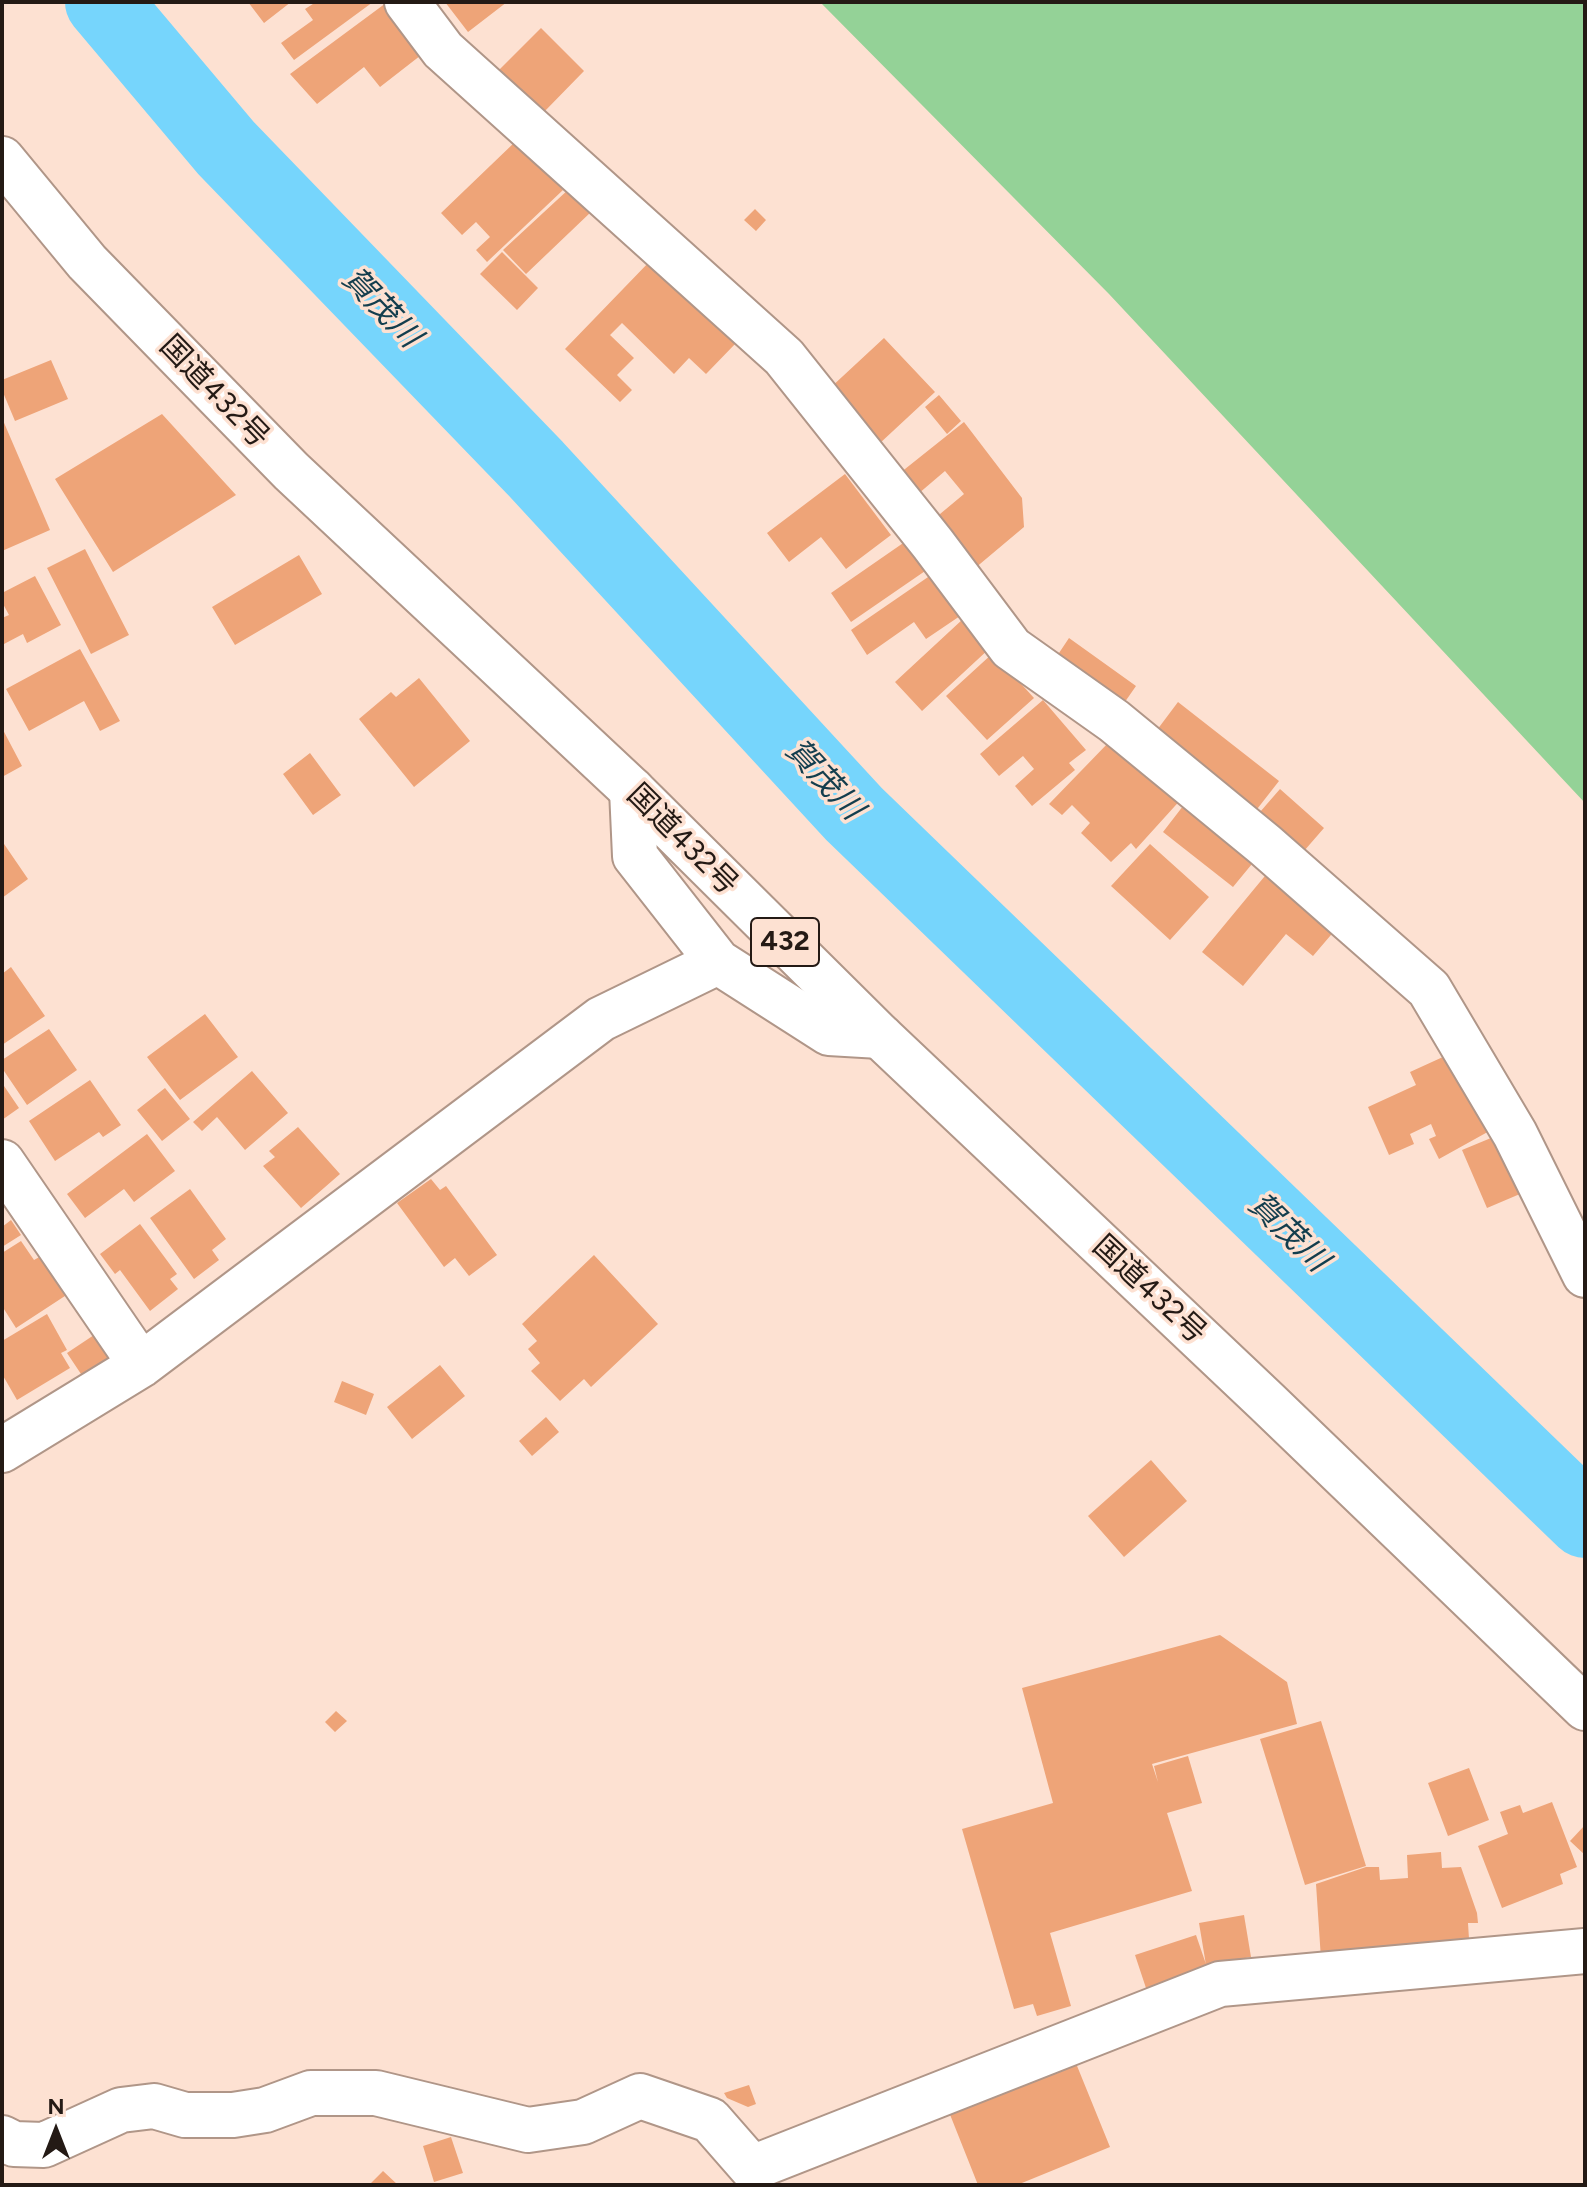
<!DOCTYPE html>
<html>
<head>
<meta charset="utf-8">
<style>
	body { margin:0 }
	#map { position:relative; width:1587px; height:2187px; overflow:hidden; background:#fde1d2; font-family:Figtree,sans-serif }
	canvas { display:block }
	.frame { position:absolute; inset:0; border:4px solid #241a15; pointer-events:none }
	.north { position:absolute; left:16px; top:2091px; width:80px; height:80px; -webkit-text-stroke:6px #fde1d2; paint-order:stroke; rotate:0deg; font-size:22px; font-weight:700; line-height:32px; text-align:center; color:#241a15 }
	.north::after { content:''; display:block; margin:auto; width:28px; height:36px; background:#241a15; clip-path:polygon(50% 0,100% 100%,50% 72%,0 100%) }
</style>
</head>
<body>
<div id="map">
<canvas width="1587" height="2187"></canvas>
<div class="frame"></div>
<div class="north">N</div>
</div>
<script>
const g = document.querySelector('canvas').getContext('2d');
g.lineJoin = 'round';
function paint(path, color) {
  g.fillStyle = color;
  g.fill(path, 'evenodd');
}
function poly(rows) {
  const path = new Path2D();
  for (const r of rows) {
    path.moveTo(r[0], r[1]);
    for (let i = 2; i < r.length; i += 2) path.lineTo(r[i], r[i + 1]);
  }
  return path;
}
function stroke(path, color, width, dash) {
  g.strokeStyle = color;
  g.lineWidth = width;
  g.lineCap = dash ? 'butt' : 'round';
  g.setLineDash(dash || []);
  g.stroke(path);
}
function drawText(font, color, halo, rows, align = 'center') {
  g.font = font + ' Figtree,"Noto Sans JP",sans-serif';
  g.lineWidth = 7;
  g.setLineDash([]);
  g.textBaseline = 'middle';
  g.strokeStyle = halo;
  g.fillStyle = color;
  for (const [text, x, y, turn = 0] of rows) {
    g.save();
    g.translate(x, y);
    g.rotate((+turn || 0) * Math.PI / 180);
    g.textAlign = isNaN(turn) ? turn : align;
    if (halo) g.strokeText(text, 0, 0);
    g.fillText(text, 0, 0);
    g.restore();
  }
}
paint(poly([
	[820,2,1585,2,1585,803,1109,294]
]), '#94d297');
stroke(poly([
	[103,2,226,148,535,468,854,814,1585,1520]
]), '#76d5fc', 76);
paint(poly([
	[248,2,291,2,264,23],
	[316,2,373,2,294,60,281,43,313,20,305,9],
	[445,2,507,2,468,32],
	[386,3,425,52,380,87,364,67,317,104,290,74],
	[541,28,584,71,543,113,499,70],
	[516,141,563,190,487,262,476,250,490,237,476,222,462,235,441,213],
	[570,188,592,211,526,274,503,250],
	[755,209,766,220,756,231,744,220],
	[502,252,538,288,517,310,480,274],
	[652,259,737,342,706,374,689,358,674,374,622,323,610,335,634,358,617,375,632,390,620,402,565,349],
	[884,338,935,392,879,444,829,389],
	[51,360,68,399,15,421,2,390,2,380],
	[939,395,961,421,947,434,925,407],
	[162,414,236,495,113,572,55,479],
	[2,418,50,530,2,551],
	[964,422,1022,498,1024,527,974,569,934,519,964,494,945,471,918,494,900,473],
	[845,474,891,535,846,569,821,537,789,562,767,533],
	[909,539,928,569,851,622,831,593],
	[85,549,129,635,91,654,47,568],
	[299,555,322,594,235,645,212,607],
	[931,575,960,616,926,639,914,622,867,655,851,630],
	[35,576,61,625,27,643,23,634,4,644,2,618,9,615,2,602,2,593],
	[963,619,990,648,922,711,895,682],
	[1069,638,1136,686,1120,709,1053,662],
	[80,649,120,721,100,731,84,701,29,731,6,689],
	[993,653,1034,698,987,740,946,696],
	[419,678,470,741,414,787,359,719,391,692,396,697],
	[1043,700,1086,750,1069,763,1075,770,1032,806,1015,786,1034,769,1023,756,999,776,980,754],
	[1178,702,1279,781,1254,813,1154,734],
	[2,728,22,766,2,777],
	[1111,740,1184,796,1136,849,1131,843,1111,862,1081,833,1090,823,1072,805,1062,815,1049,804],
	[310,753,341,795,313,815,283,774],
	[1280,789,1324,828,1304,851,1260,812],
	[1190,797,1261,853,1233,887,1163,832],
	[2,841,28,879,2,898],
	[1150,844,1209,897,1170,940,1111,886],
	[1274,865,1342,922,1313,956,1286,934,1243,986,1202,952],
	[11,967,45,1016,2,1045,2,974],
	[205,1014,238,1057,180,1100,147,1057],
	[49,1029,77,1070,27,1105,2,1068,2,1060],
	[1467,1046,1502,1124,1439,1159,1429,1139,1436,1136,1431,1124,1410,1134,1414,1144,1389,1155,1368,1107,1416,1085,1410,1072],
	[252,1071,288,1113,245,1150,217,1117,202,1131,193,1122],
	[90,1080,121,1125,103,1137,99,1132,55,1161,29,1121],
	[2,1083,19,1108,2,1120],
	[165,1088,190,1119,162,1141,137,1110],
	[298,1127,340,1174,301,1208,263,1166,275,1157,269,1151],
	[1503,1133,1527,1191,1487,1208,1462,1150],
	[147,1134,175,1171,134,1202,124,1189,85,1218,67,1194],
	[431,1179,440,1190,446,1186,497,1255,469,1276,455,1258,444,1267,397,1203],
	[190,1189,226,1239,212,1250,219,1260,194,1279,150,1218],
	[11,1220,21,1235,2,1247,2,1227],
	[140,1224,177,1274,170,1279,178,1289,150,1311,120,1270,115,1274,100,1254],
	[21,1241,34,1260,43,1255,68,1294,16,1328,2,1306,2,1253],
	[594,1255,658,1324,591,1387,584,1379,560,1401,531,1371,540,1363,528,1349,537,1341,522,1324],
	[47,1314,67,1350,61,1353,70,1368,17,1400,2,1374,2,1341],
	[94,1335,114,1365,87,1383,67,1353],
	[440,1365,465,1396,412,1439,387,1407],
	[342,1381,374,1394,366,1415,334,1402],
	[546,1417,559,1432,532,1456,519,1441],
	[1151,1460,1187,1501,1124,1557,1088,1516],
	[1220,1635,1287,1682,1297,1724,1152,1764,1158,1782,1154,1766,1188,1756,1202,1803,1167,1813,1192,1891,1050,1933,1071,2006,1037,2016,1033,2004,1014,2009,962,1829,1053,1803,1022,1688],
	[336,1711,347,1721,335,1732,325,1722],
	[1321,1721,1366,1866,1305,1885,1260,1739],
	[1469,1768,1489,1820,1448,1836,1428,1783],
	[1552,1802,1577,1867,1560,1874,1563,1884,1502,1908,1478,1846,1508,1834,1500,1812,1520,1805,1523,1813],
	[1585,1825,1585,1855,1570,1841],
	[1441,1852,1442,1868,1461,1867,1477,1913,1478,1923,1468,1923,1469,1939,1424,1943,1425,1951,1321,1959,1316,1884,1366,1867,1379,1867,1380,1880,1408,1878,1407,1855],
	[1244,1915,1251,1957,1206,1965,1199,1923],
	[1196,1935,1208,1970,1147,1991,1135,1955],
	[1073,2056,1110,2147,1017,2185,978,2185,947,2107],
	[749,2085,756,2104,748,2107,727,2098,724,2093],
	[451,2137,463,2173,434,2182,423,2146],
	[383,2171,398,2185,369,2185]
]), '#eea478');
const minor = poly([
	[407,2,443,50,784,357,933,544,1011,648,1114,721,1265,845,1429,989,1515,1134,1585,1275],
	[632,790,635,856,718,962,829,1033,880,1036],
	[2,1162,141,1365],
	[2,1450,141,1365,601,1019,718,962],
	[2,2138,14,2144,44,2145,121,2110,154,2106,185,2115,233,2115,265,2110,311,2093,376,2093,528,2130,583,2122,640,2096,710,2120,752,2168,1220,1984,1585,1951]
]);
const highway = poly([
	[2,159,87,262,291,471,632,790,880,1036,1267,1402,1585,1708]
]);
stroke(minor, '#b09688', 48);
stroke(highway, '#b09688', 48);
stroke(minor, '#fff', 44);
stroke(highway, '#fff', 44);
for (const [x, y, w] of [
	[785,942,68]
]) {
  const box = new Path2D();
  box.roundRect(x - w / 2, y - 24, w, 48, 6);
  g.fillStyle = '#fde1d2';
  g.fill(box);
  stroke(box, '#241a15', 2);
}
drawText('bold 28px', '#241a15', null, [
	["432",785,942]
]);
drawText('30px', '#241a15', '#fde1d2', [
	["国道432号",214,392,46],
	["国道432号",682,840,45],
	["国道432号",1149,1290,43]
]);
drawText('italic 32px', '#133e4e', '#fde1d2', [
	["賀茂川",381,308,46],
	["賀茂川",824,780,47],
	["賀茂川",1288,1233,44]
]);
</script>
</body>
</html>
